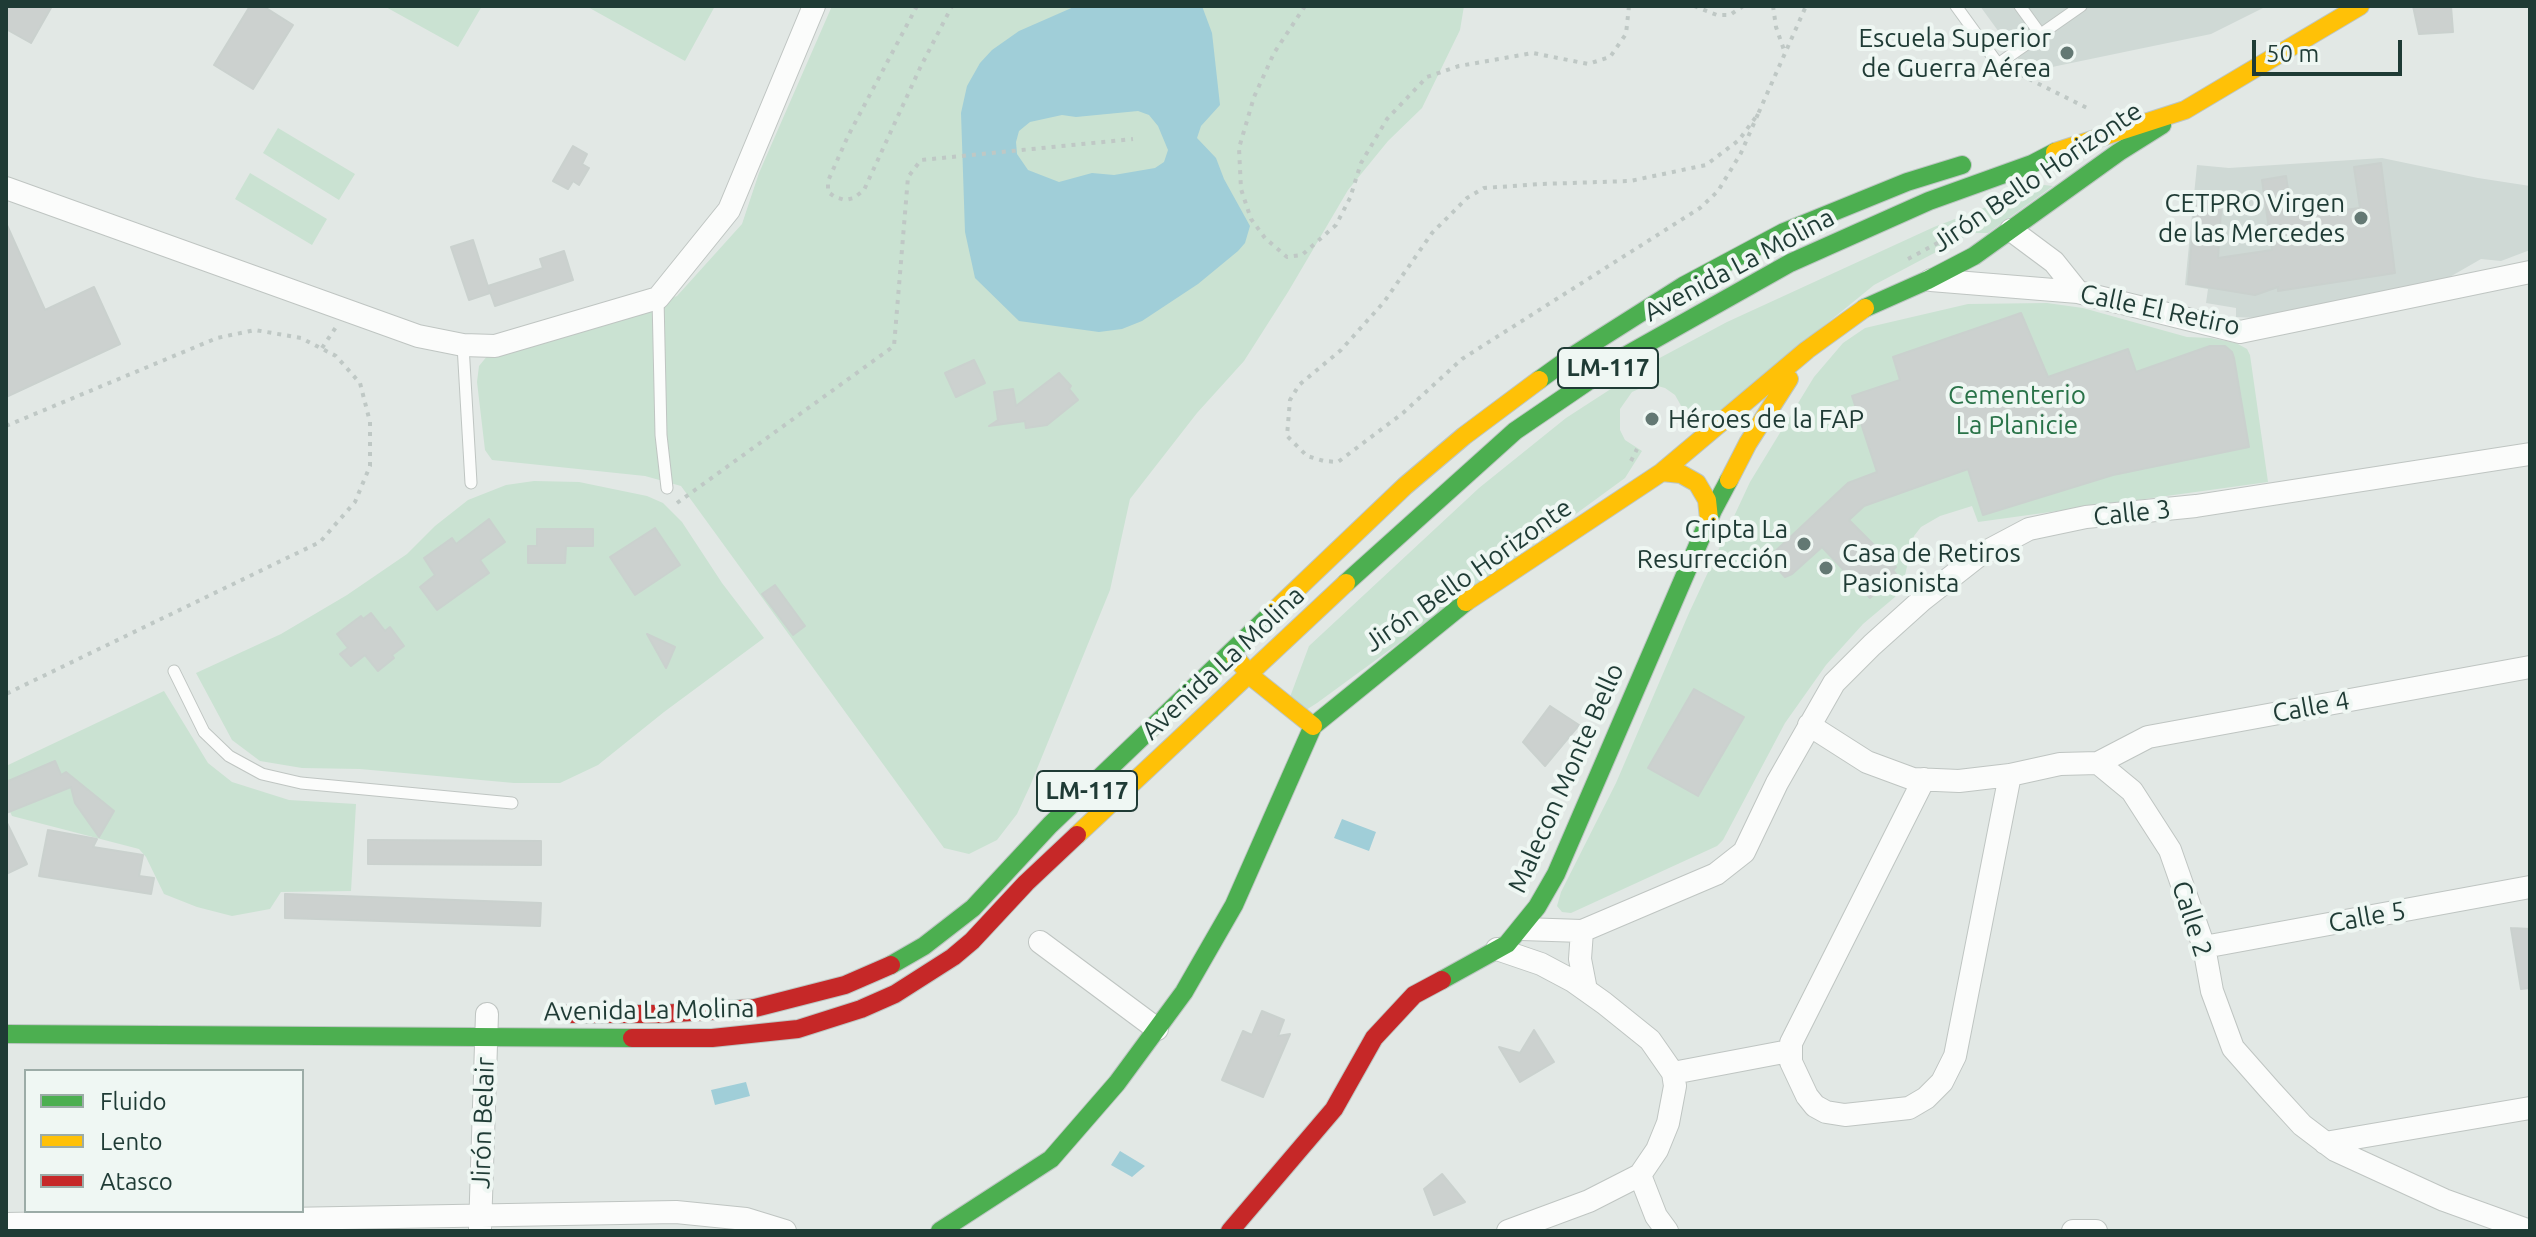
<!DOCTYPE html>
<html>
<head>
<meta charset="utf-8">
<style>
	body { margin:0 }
	#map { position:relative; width:2536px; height:1237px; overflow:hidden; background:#e2e8e5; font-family:Ubuntu,sans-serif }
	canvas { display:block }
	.frame { position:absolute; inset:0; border:8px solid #1f3b35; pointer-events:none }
	.legend { position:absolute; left:24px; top:1069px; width:280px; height:144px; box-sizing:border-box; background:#eff7f3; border:2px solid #9caca7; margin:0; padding:10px 14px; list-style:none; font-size:24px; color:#1f3b35 }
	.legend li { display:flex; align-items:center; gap:16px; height:40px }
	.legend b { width:40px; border:2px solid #9caca7 }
	.scale { position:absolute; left:2252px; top:40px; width:150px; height:36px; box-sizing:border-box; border:4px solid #1f3b35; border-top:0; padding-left:10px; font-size:24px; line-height:28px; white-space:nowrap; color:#1f3b35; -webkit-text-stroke:6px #eff7f3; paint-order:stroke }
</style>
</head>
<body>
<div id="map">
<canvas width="2536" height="1237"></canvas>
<div class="frame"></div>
<ul class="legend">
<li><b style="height:10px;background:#4caf50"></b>Fluido</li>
<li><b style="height:10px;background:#ffc107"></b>Lento</li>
<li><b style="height:10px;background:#c62828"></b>Atasco</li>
</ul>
<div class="scale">50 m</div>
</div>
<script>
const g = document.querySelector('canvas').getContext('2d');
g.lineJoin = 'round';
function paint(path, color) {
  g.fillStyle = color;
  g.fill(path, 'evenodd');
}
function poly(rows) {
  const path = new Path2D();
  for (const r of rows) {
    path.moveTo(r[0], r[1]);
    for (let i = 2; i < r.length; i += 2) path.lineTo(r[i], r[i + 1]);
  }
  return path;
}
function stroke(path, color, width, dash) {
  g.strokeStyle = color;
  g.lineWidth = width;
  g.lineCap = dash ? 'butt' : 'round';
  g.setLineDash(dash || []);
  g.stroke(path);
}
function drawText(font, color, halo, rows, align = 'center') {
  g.font = font + ' Ubuntu,sans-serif';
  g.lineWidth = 8;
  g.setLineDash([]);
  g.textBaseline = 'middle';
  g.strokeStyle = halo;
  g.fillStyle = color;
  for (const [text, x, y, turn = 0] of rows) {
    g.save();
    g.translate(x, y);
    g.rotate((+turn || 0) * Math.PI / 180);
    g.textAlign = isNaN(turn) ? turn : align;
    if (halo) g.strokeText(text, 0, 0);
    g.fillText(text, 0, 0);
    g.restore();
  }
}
paint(poly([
	[1980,6,2267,6,2211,34,2028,72],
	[2382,158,2478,178,2530,186,2530,250,2501,261,2481,259,2448,278,2257,318,2236,317,2236,308,2206,303,2208,289,2185,285,2197,165,2229,168]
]), '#cfd9d5');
paint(poly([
	[384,6,482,6,458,47],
	[586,6,715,6,685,61],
	[832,6,1464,6,1460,30,1422,108,1388,141,1348,190,1288,292,1244,361,1197,413,1130,499,1110,590,1030,786,1017,814,997,840,969,854,944,848,681,486,645,476,492,460,485,450,477,382,479,366,488,355,601,325,677,296,742,224,759,173],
	[278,128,355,174,339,200,263,153],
	[250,173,327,219,312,245,235,199],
	[2044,185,2053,186,1988,233,1972,233,1874,285,1712,417,1684,411,1675,395,1665,388,1654,385,1643,387,1632,392,1620,409,1620,430,1625,440,1642,451,1625,478,1317,703,1306,710,1290,697,1309,646,1479,488,1566,418,1654,361,1727,322,1934,227],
	[2047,303,2083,308,2187,337,2211,338,2236,343,2247,349,2250,355,2268,482,1978,522,1972,506,1940,516,1921,527,1914,536,1903,584,1895,597,1863,624,1826,665,1785,723,1723,840,1717,846,1571,913,1562,912,1557,906,1561,892,1616,783,1689,613,1750,482,1814,377,1843,343,1865,328,1968,304],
	[534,481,579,482,647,496,663,503,682,522,722,583,764,638,664,712,598,765,560,783,514,783,360,769,302,768,260,761,232,740,196,673,281,634,347,595,407,554,435,526,468,500,506,485],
	[164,691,208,763,232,782,289,800,356,804,351,891,281,892,270,909,232,916,197,907,164,894,146,857,139,849,12,816,6,803,6,766]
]), '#cae2d2');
paint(poly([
	[1076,6,1202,6,1212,33,1220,105,1201,126,1197,138,1216,158,1224,179,1250,226,1245,243,1238,251,1198,284,1142,321,1122,329,1099,332,1019,321,975,278,965,232,961,113,967,86,980,63,992,50,1019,31],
	[1138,111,1149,115,1158,126,1168,150,1164,162,1155,168,1114,175,1092,173,1059,182,1028,170,1017,154,1016,142,1019,131,1030,122,1062,115,1076,117],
	[1342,819,1376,832,1369,851,1334,838],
	[746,1082,750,1096,715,1105,711,1090],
	[1120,1151,1145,1166,1132,1177,1111,1165]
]), '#a0ced8');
const building = poly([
	[6,6,52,6,31,43,6,29,6,6],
	[250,6,263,6,293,25,253,89,214,65,250,6],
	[2413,6,2451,6,2453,32,2419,34,2413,6],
	[573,146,587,154,582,164,589,168,579,185,573,181,568,189,553,181,573,146],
	[2381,163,2395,273,2278,291,2278,287,2255,295,2188,284,2196,191,2222,195,2218,258,2272,250,2262,180,2286,176,2292,216,2360,208,2354,167,2381,163],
	[6,223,45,310,94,287,120,344,6,397,6,223],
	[473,240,490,293,469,300,451,247,473,240],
	[564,251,573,280,495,306,488,286,543,268,540,259,564,251],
	[2021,313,2048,377,2128,349,2136,372,2210,346,2225,346,2232,352,2234,358,2249,447,2113,475,1983,515,1968,469,1864,506,1849,520,1896,567,1893,570,1896,574,1870,598,1822,547,1792,574,1785,577,1768,558,1848,483,1877,472,1852,396,1900,380,1893,357,2021,313],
	[974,360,985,383,956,397,945,373,974,360],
	[1059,373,1071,386,1069,389,1078,400,1047,425,1026,428,1025,421,989,426,998,420,994,392,1013,389,1016,406,1059,373],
	[489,519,505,542,480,560,489,573,437,610,420,587,435,575,424,558,452,538,456,544,489,519],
	[655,528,680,565,635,595,610,557,655,528],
	[537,529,593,529,593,546,566,546,565,563,528,563,528,546,537,546,537,529],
	[775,585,805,626,793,635,762,594,775,585],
	[371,613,385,631,390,627,404,646,392,655,394,658,378,671,365,655,351,666,340,654,348,648,337,634,361,616,363,619,371,613],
	[647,634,675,647,666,668,647,634],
	[1694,689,1744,717,1698,796,1648,768,1694,689],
	[1550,706,1579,725,1545,766,1523,742,1550,706],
	[55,761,61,775,66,772,114,811,99,837,75,803,71,787,6,813,6,782,55,761],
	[6,821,27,864,6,874,6,821],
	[48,830,97,839,93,847,143,855,139,876,154,878,151,894,39,876,48,830],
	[368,840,541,841,541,865,368,864,368,840],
	[285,894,541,903,540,926,285,918,285,894],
	[2511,928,2530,929,2530,988,2521,989,2511,928],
	[1262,1011,1284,1020,1278,1036,1290,1034,1263,1097,1222,1080,1243,1031,1252,1035,1262,1011],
	[1534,1030,1554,1062,1520,1082,1499,1047,1520,1053,1534,1030],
	[1442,1174,1465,1202,1434,1215,1424,1189,1442,1174]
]);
paint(building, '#ccd1cf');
stroke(building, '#cad1ce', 2);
const lane = poly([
	[1956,6,1998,64,2081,6],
	[2020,6,2041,35],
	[658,298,661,435,667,488],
	[463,345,471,483],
	[174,671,204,732,229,756,262,774,301,783,512,803]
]);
const street = poly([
	[6,188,418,336,463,345,495,346,658,298,729,210,814,6],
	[2011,230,2054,262,2078,292],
	[1931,280,2078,292,2240,332,2530,272],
	[1809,725,1867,762,1913,779,1959,781,2010,775,2060,764,2098,763,2132,791,2170,850,2204,947,2212,991,2233,1048,2270,1090,2302,1125,2335,1150,2444,1200,2530,1231],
	[2098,763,2148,737,2530,667],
	[1924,779,1791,1043,1791,1062,1807,1096,1815,1106,1826,1112,1845,1115,1909,1108,1926,1098,1942,1082,1955,1056,2010,775],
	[1522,929,1582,931,1716,874,1744,852,1777,783,1834,683,1872,645,1922,600,1978,556,2029,529,2086,517,2196,506,2530,454],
	[1582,931,1580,959,1586,990],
	[1040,942,1157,1029],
	[2204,947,2530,887],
	[1497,949,1541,964,1573,981,1604,1003,1650,1040,1673,1073,1675,1086,1668,1123,1657,1150,1640,1175,1589,1201,1508,1231],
	[1673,1073,1789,1051],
	[2325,1143,2530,1108],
	[1640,1175,1656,1216,1667,1231],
	[6,1224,676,1212,746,1219,785,1231],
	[480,1229,487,1014],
	[2073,1231,2096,1231]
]);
const fast = poly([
	[1865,308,1928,280,1974,256,2119,152,2162,125],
	[1539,380,1571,357,1683,286,1784,232,1907,182,1962,165],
	[1346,583,1515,431,1625,356,1790,263,1929,201,2032,164,2055,152],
	[891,965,924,946,973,908,1050,825,1275,610],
	[1442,980,1507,944,1537,907,1556,874,1713,510,1729,480],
	[6,1034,632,1038],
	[940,1231,1051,1159,1117,1083,1184,992,1234,905,1313,726,1466,602]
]);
const slow = poly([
	[2055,152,2185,110,2360,6],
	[1662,472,1681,474,1697,483,1707,500,1709,519],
	[1729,480,1748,443,1789,379],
	[1466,602,1662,472,1807,350,1865,308],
	[1275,610,1405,486,1464,436,1539,380],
	[1235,657,1253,678,1313,726],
	[1077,835,1346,583]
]);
const jam = poly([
	[566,1014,660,1014,755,1008,845,985,891,965],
	[632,1038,712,1038,798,1029,861,1009,895,994,953,957,972,941,1026,883,1077,835],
	[1230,1231,1334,1109,1374,1038,1414,995,1442,980]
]);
stroke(lane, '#bfc5c2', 13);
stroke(street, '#bfc5c2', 24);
stroke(fast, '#bdc6c3', 20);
stroke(slow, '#bdc6c3', 20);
stroke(jam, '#bdc6c3', 20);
stroke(poly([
	[917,6,848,136,828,181,828,192,835,197,845,200,854,198,864,190,920,68,952,6],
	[1305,6,1274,53,1254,97,1239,148,1241,189,1251,219,1265,238,1287,257,1302,255,1336,225,1350,198,1361,163,1387,119,1427,77,1459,66,1533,53,1588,64,1610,57,1626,34,1629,6],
	[1694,6,1717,15,1730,15,1743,6],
	[1773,6,1776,27,1784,50],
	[2011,70,2091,110],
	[1758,114,1741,153,1718,191,1700,208,1462,359,1403,413,1338,462,1324,461,1307,456,1287,436,1290,400,1299,385,1341,350,1384,302,1432,233,1467,198,1484,188,1541,184,1630,181,1706,165,1739,140,1758,114,1806,6],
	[1908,259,1971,225],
	[322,348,336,327],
	[1684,411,1698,409],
	[6,426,217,338,255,330,301,338,336,356,360,383,370,422,370,466,355,502,320,542,6,694],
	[1631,461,1637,449],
	[677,503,894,346,908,177,921,160,1133,139]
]), '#bfc8c5', 4, [4, 6]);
stroke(lane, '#fbfcfb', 11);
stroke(street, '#fbfcfb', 22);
stroke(fast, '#4caf50', 18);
stroke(slow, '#ffc107', 18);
stroke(jam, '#c62828', 18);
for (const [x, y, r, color] of [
	[2067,53,8,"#637873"],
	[2361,218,8,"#637873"],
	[1652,419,8,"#637873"],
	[1804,544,8,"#637873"],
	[1826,568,8,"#637873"]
]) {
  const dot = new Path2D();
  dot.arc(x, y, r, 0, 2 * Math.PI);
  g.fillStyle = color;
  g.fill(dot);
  stroke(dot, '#eff7f3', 3);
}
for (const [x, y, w] of [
	[1608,368,100],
	[1087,791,100]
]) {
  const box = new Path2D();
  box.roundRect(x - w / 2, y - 20, w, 40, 6);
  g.fillStyle = '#eff7f3';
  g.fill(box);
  stroke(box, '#1f3b35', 2);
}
drawText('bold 24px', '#1f3b35', null, [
	["LM-117",1608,368],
	["LM-117",1087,791]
]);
drawText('26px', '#1f3b35', '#eff7f3', [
	["Escuela Superior",2051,38],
	["de Guerra Aérea",2051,68],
	["CETPRO Virgen",2345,203],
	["de las Mercedes",2345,233],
	["Héroes de la FAP",1668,419,"left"],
	["Cripta La",1788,529],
	["Resurrección",1788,559],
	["Casa de Retiros",1842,553,"left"],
	["Pasionista",1842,583,"left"]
], 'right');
drawText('26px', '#1f3b35', '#eff7f3', [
	["Jirón Bello Horizonte",2037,177,-34],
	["Avenida La Molina",1739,265,-28],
	["Calle El Retiro",2160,310,12],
	["Calle 3",2132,513,-6],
	["Jirón Bello Horizonte",1468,575,-35],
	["Avenida La Molina",1223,663,-43],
	["Calle 4",2311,707,-10],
	["Malecon Monte Bello",1566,778,-66],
	["Calle 5",2367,917,-10],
	["Calle 2",2192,919,72],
	["Avenida La Molina",649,1010,-1],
	["Jirón Belair",483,1123,-88]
]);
drawText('26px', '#297348', '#eff7f3', [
	["Cementerio",2017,395],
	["La Planicie",2017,425]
]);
</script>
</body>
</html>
